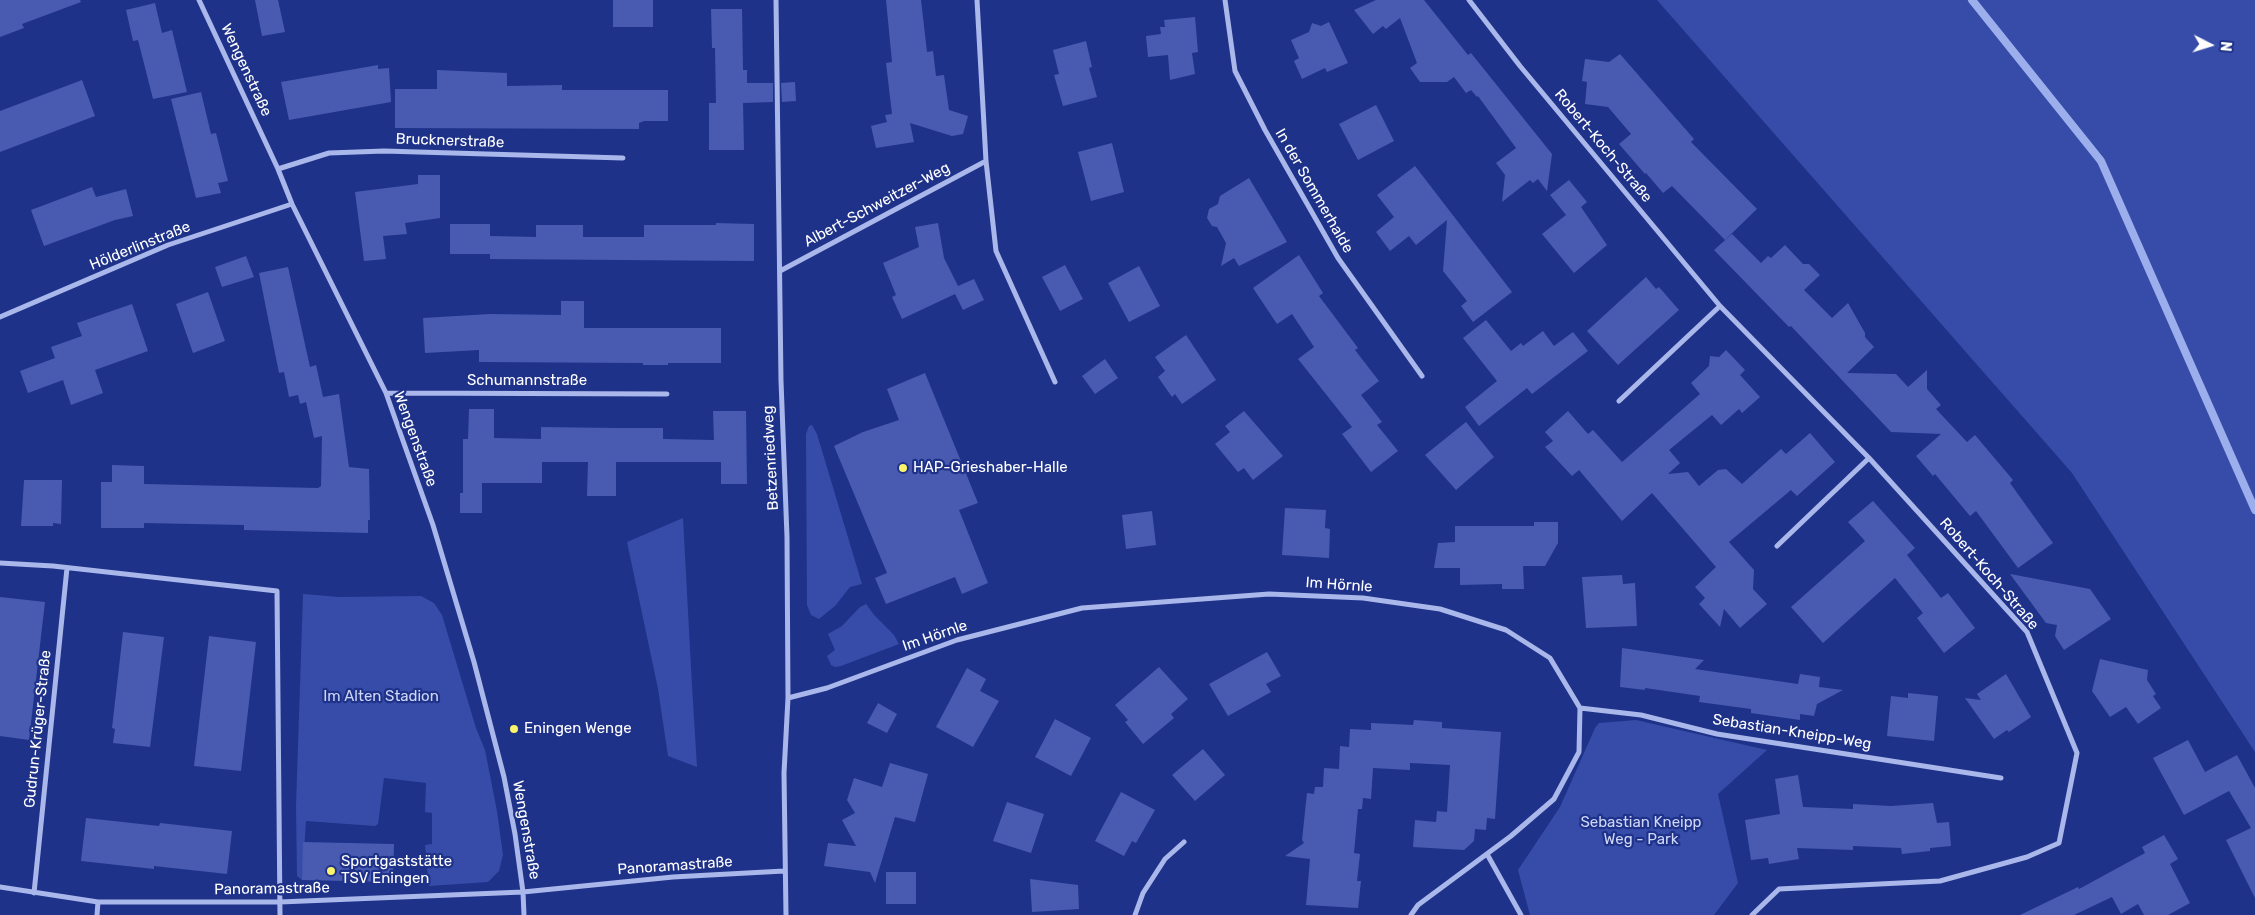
<!DOCTYPE html>
<html>
<head>
<meta charset="utf-8">
<style>
	body { margin:0 }
	#map { position:relative; width:2255px; height:915px; overflow:hidden; background:#1f3289; font-family:Rubik,sans-serif }
	canvas { display:block }
	.north { position:absolute; left:2185px; top:20px; width:50px; height:50px; -webkit-text-stroke:4px #1f3289; paint-order:stroke; rotate:95deg; font-size:14px; font-weight:700; line-height:20px; text-align:center; color:#fff }
	.north::after { content:''; display:block; margin:auto; width:18px; height:22px; background:#fff; clip-path:polygon(50% 0,100% 100%,50% 72%,0 100%) }
</style>
</head>
<body>
<div id="map">
<canvas width="2255" height="915"></canvas>
<div class="north">N</div>
</div>
<script>
const g = document.querySelector('canvas').getContext('2d');
g.lineJoin = 'round';
function paint(path, color) {
  g.fillStyle = color;
  g.fill(path, 'evenodd');
}
function poly(rows) {
  const path = new Path2D();
  for (const r of rows) {
    path.moveTo(r[0], r[1]);
    for (let i = 2; i < r.length; i += 2) path.lineTo(r[i], r[i + 1]);
  }
  return path;
}
function stroke(path, color, width, dash) {
  g.strokeStyle = color;
  g.lineWidth = width;
  g.lineCap = dash ? 'butt' : 'round';
  g.setLineDash(dash || []);
  g.stroke(path);
}
function drawText(font, color, halo, rows, align = 'center') {
  g.font = font + ' Rubik,sans-serif';
  g.lineWidth = 4.5;
  g.setLineDash([]);
  g.textBaseline = 'middle';
  g.strokeStyle = halo;
  g.fillStyle = color;
  for (const [text, x, y, turn = 0] of rows) {
    g.save();
    g.translate(x, y);
    g.rotate((+turn || 0) * Math.PI / 180);
    g.textAlign = isNaN(turn) ? turn : align;
    if (halo) g.strokeText(text, 0, 0);
    g.fillText(text, 0, 0);
    g.restore();
  }
}
paint(poly([
	[1657,0,2255,0,2255,752,2072,473],
	[812,425,817,434,862,584,850,587,835,606,819,619,811,615,807,605,806,434,809,426],
	[683,518,692,686,697,767,668,756,658,689,627,542],
	[303,594,339,597,421,596,434,603,442,615,476,728,485,750,497,811,503,855,499,871,488,882,429,886,425,845,432,844,432,813,425,812,426,783,384,778,378,824,375,826,306,821,302,880,297,876,296,806],
	[866,604,875,616,894,635,899,644,841,666,835,667,831,665,827,656,835,650,828,634,842,626,860,607],
	[1636,720,1767,750,1718,794,1738,883,1714,915,1530,915,1518,870,1560,807,1595,728,1599,723]
]), '#364ca8');
stroke(poly([
	[1972,0,2101,161,2255,510]
]), '#9daeec', 8);
paint(poly([
	[0,0,80,0,81,2,22,24,24,28,0,37],
	[255,0,278,0,285,32,262,36],
	[613,0,653,0,653,27,613,27],
	[886,0,921,0,927,52,933,51,936,76,944,75,949,110,968,116,963,134,952,136,910,123,914,142,876,148,871,126,887,122,885,115,892,114,886,63,892,62],
	[1376,0,1424,0,1468,55,1471,53,1552,154,1547,191,1538,179,1533,183,1530,180,1502,202,1505,175,1496,163,1516,148,1478,96,1477,97,1471,90,1466,93,1454,77,1447,82,1420,82,1410,68,1417,63,1400,18,1386,29,1383,26,1373,34,1354,10],
	[155,3,162,33,172,30,187,92,153,99,138,40,133,41,126,10],
	[711,9,742,9,743,70,747,70,747,83,773,83,773,102,743,103,744,150,709,150,709,103,716,103,715,48,712,48],
	[1195,17,1198,52,1192,53,1195,74,1170,80,1168,55,1148,57,1146,36,1161,34,1160,27,1165,27,1164,20],
	[1329,22,1348,63,1327,72,1325,68,1302,79,1294,61,1299,58,1291,40,1309,32,1312,23,1321,26],
	[1086,41,1092,67,1089,68,1097,97,1063,106,1054,75,1059,74,1053,50],
	[1620,54,1694,139,1691,142,1757,209,1725,240,1672,186,1663,193,1646,173,1645,174,1619,144,1631,134,1608,107,1585,104,1587,82,1582,81,1585,59,1609,62],
	[378,65,378,69,389,68,391,102,289,120,281,82],
	[437,70,507,73,507,86,562,85,562,90,668,90,668,121,644,121,639,123,639,129,395,128,395,89,437,89],
	[82,80,95,116,0,152,0,111],
	[795,82,796,101,782,102,781,83],
	[201,92,211,134,216,133,228,181,218,183,221,193,196,198,171,99],
	[1376,105,1394,141,1358,160,1339,124],
	[1112,143,1124,192,1091,201,1078,152],
	[1415,166,1512,292,1473,322,1461,306,1467,301,1443,271,1447,220,1416,245,1409,236,1390,251,1376,232,1394,217,1377,195],
	[418,175,440,175,440,218,405,223,407,234,383,236,386,259,364,261,355,192,418,184],
	[1249,178,1287,242,1239,266,1234,258,1221,266,1226,243,1217,227,1212,226,1207,218,1209,209,1218,204,1220,196],
	[1569,180,1587,202,1581,207,1607,245,1574,273,1542,234,1566,215,1550,195],
	[92,187,96,197,126,189,133,216,115,220,44,246,31,210],
	[716,223,754,224,754,261,490,259,490,254,450,254,450,224,490,224,490,236,536,237,536,225,583,225,583,237,644,237,644,225,716,225],
	[938,223,944,258,958,286,974,279,984,300,963,310,955,294,902,319,892,297,896,295,883,263,919,247,915,227],
	[1732,234,1761,263,1768,256,1771,258,1785,245,1803,264,1809,264,1820,275,1804,290,1832,318,1848,303,1865,333,1865,337,1874,347,1847,373,1896,374,1908,387,1927,370,1927,389,1941,405,1936,409,1967,442,1975,435,2013,480,2010,483,2053,543,2018,568,1976,511,1970,516,1935,474,1933,476,1916,456,1941,434,1891,432,1791,326,1789,327,1714,250],
	[1299,255,1323,293,1319,296,1358,348,1355,350,1379,381,1361,395,1382,422,1377,425,1398,451,1371,472,1342,434,1352,427,1298,359,1314,347,1292,314,1277,324,1253,288],
	[246,256,254,277,222,287,215,267],
	[1065,265,1083,299,1060,311,1042,277],
	[1139,266,1160,306,1129,322,1108,283],
	[288,267,310,367,316,365,323,397,339,394,349,467,369,469,370,520,368,520,368,533,244,530,244,525,144,523,144,528,101,528,101,482,112,482,112,465,144,466,144,484,318,488,321,486,322,436,314,438,306,402,300,404,298,395,289,397,284,372,279,373,259,273],
	[1646,277,1656,289,1659,287,1679,310,1618,365,1587,331],
	[208,292,225,341,193,353,176,304],
	[561,301,584,301,584,328,721,328,721,363,668,363,668,365,643,365,643,363,479,362,479,350,425,353,423,318,490,314,561,315],
	[132,304,148,351,95,370,103,393,71,405,63,380,28,393,20,371,55,358,51,347,82,336,77,323],
	[1486,320,1511,351,1521,343,1523,346,1543,331,1554,346,1573,332,1588,351,1532,394,1527,388,1479,426,1465,407,1497,381,1463,338],
	[1186,335,1216,380,1182,404,1175,394,1172,397,1158,377,1165,371,1155,357],
	[1726,350,1745,370,1740,375,1760,397,1742,413,1739,409,1721,425,1712,415,1669,450,1680,463,1668,474,1688,472,1699,486,1718,470,1726,469,1742,484,1781,449,1786,454,1810,433,1835,462,1797,496,1791,490,1729,542,1754,570,1753,589,1767,604,1740,628,1724,609,1720,627,1699,604,1705,598,1695,587,1716,567,1652,493,1622,521,1579,470,1572,476,1545,447,1553,441,1545,432,1568,411,1588,434,1593,430,1622,462,1700,394,1691,383,1709,366,1710,356,1719,357],
	[1105,359,1118,378,1095,394,1082,376],
	[925,373,978,503,959,510,988,583,962,594,955,577,886,604,875,578,887,573,834,446,863,432,899,420,887,389],
	[469,409,494,409,494,438,541,439,541,427,616,428,663,428,663,439,714,440,713,411,746,411,747,484,721,484,721,462,616,462,616,496,587,496,588,462,542,462,542,483,482,483,482,513,460,513,460,493,463,493,463,439,468,439],
	[1244,411,1283,456,1253,480,1244,468,1238,472,1215,444,1230,432,1225,426],
	[1466,422,1494,457,1456,490,1425,455],
	[24,480,62,480,61,524,53,523,53,526,21,526],
	[1873,501,1915,548,1907,555,1941,598,1948,593,1975,628,1944,653,1917,618,1923,613,1895,578,1823,643,1791,607,1865,541,1848,522],
	[1285,508,1326,510,1325,528,1330,529,1329,558,1282,555],
	[1152,511,1156,545,1126,549,1122,515],
	[1534,522,1558,522,1558,543,1545,566,1523,566,1524,589,1502,589,1502,584,1460,585,1460,568,1434,568,1438,543,1455,542,1455,526,1534,526],
	[2010,574,2090,589,2111,619,2064,650,2055,636,2057,625,2046,623],
	[1622,575,1623,584,1635,583,1637,626,1586,628,1582,577],
	[0,597,45,602,29,740,0,736],
	[123,632,164,637,150,747,113,743,115,729,112,728],
	[209,636,256,642,241,771,194,766],
	[1622,648,1704,660,1695,669,1798,684,1800,674,1820,677,1819,687,1843,690,1817,704,1814,716,1800,714,1800,720,1751,713,1751,709,1699,702,1700,696,1645,688,1645,690,1620,687],
	[1267,652,1281,676,1266,684,1271,692,1228,716,1209,684],
	[2100,659,2148,670,2147,680,2156,694,2153,696,2161,708,2138,724,2126,707,2110,717,2092,691],
	[1159,667,1188,699,1171,714,1174,718,1143,744,1125,722,1128,720,1115,705],
	[967,668,986,679,980,691,999,701,973,747,936,727],
	[2006,674,2031,717,2009,732,2007,730,1994,739,1965,698,1981,700,1977,694],
	[1908,693,1938,696,1934,741,1887,736,1891,696,1908,698],
	[878,703,897,714,887,733,867,723],
	[1055,719,1091,738,1071,776,1035,757],
	[1414,720,1442,722,1442,728,1501,732,1495,819,1487,818,1486,830,1475,829,1474,841,1464,850,1413,847,1415,820,1436,822,1437,811,1447,812,1450,765,1410,763,1410,770,1373,768,1371,799,1363,798,1362,809,1358,809,1354,853,1360,854,1357,881,1361,881,1358,908,1306,905,1310,859,1285,856,1304,843,1302,840,1307,793,1314,794,1315,787,1323,787,1324,768,1339,769,1340,746,1349,747,1350,729,1371,730,1371,723,1413,725],
	[2188,740,2205,772,2237,755,2255,788,2255,898,2226,840,2251,828,2229,791,2184,815,2153,758],
	[1203,749,1225,775,1195,801,1172,775],
	[890,763,928,774,915,822,895,817,875,883,870,872,824,866,828,843,856,846,842,820,855,813,847,800,854,778,882,787],
	[1798,775,1803,807,1853,809,1853,804,1891,806,1933,803,1937,823,1949,822,1951,846,1930,848,1930,851,1902,854,1901,848,1853,846,1853,850,1797,848,1799,859,1769,864,1768,858,1751,860,1745,820,1780,814,1775,779],
	[1121,792,1155,810,1136,843,1132,841,1124,856,1095,841],
	[1007,802,1044,814,1031,853,993,841],
	[86,818,159,826,160,823,232,831,227,874,154,866,154,869,81,861],
	[2164,835,2178,859,2170,864,2190,903,2168,915,2144,915,2138,904,2121,914,2112,897,2074,915,2020,915,2078,887,2079,889,2145,853,2142,847],
	[303,842,394,844,393,882,302,880],
	[886,872,916,872,916,904,886,904],
	[1030,879,1078,885,1079,909,1032,912]
]), '#485bb1');
stroke(poly([
	[199,0,278,169,292,204,386,393,433,525,474,662,504,777,515,834,523,892,524,915],
	[776,0,781,381,787,537,788,698,784,773,786,915],
	[977,0,986,161,996,251,1055,382],
	[1225,0,1235,71,1265,130,1338,258,1422,376],
	[1469,0,1520,66,1720,306,1869,458,2027,632,2077,753,2059,843,2027,857,1940,881,1779,889,1752,915],
	[278,169,329,153,384,151,623,158],
	[780,271,986,161],
	[0,317,168,245,292,204],
	[386,393,667,394],
	[1619,401,1720,306],
	[1777,546,1869,458],
	[0,563,53,566,277,591,280,915],
	[788,698,827,688,957,640,1082,608,1269,594,1363,598,1440,609,1506,630,1550,658,1580,708,1579,752,1554,799,1511,836,1418,905,1411,915],
	[1580,708,1641,715,1717,734,2001,778],
	[1487,854,1521,915],
	[0,887,98,902,280,902,523,892,673,877,784,871],
	[34,893,67,568],
	[97,915,98,902],
	[1135,915,1143,893,1165,859,1184,842]
]), '#aab7eb', 5);
for (const [x, y, r, color] of [
	[903,468,5,"#f9f46a"],
	[514,729,5,"#f9f46a"],
	[331,871,5,"#f9f46a"]
]) {
  const dot = new Path2D();
  dot.arc(x, y, r, 0, 2 * Math.PI);
  g.fillStyle = color;
  g.fill(dot);
  stroke(dot, '#1f3289', 2);
}
drawText('15px', '#fff', '#1f3289', [
	["Wengenstraße",246,70,65],
	["Brucknerstraße",450,141,2],
	["Robert-Koch-Straße",1603,146,50],
	["In der Sommerhalde",1314,191,60],
	["Albert-Schweitzer-Weg",877,205,-28],
	["Hölderlinstraße",140,246,-22],
	["Schumannstraße",527,381],
	["Wengenstraße",415,439,70],
	["Betzenriedweg",771,458,-93],
	["Robert-Koch-Straße",1989,574,49],
	["Im Hörnle",1339,585,4],
	["Im Hörnle",935,636,-19],
	["Gudrun-Krüger-Straße",38,729,-84],
	["Sebastian-Kneipp-Weg",1792,732,9],
	["Wengenstraße",526,830,80],
	["Panoramastraße",675,866,-4],
	["Panoramastraße",272,889,-1]
]);
drawText('15px', '#fff', '#1f3289', [
	["HAP-Grieshaber-Halle",913,468],
	["Eningen Wenge",524,729],
	["Sportgaststätte",341,862],
	["TSV Eningen",341,879]
], 'left');
drawText('15px', '#cfd7f8', '#1f3289', [
	["Im Alten Stadion",381,697],
	["Sebastian Kneipp",1641,823],
	["Weg - Park",1641,840]
]);
</script>
</body>
</html>
